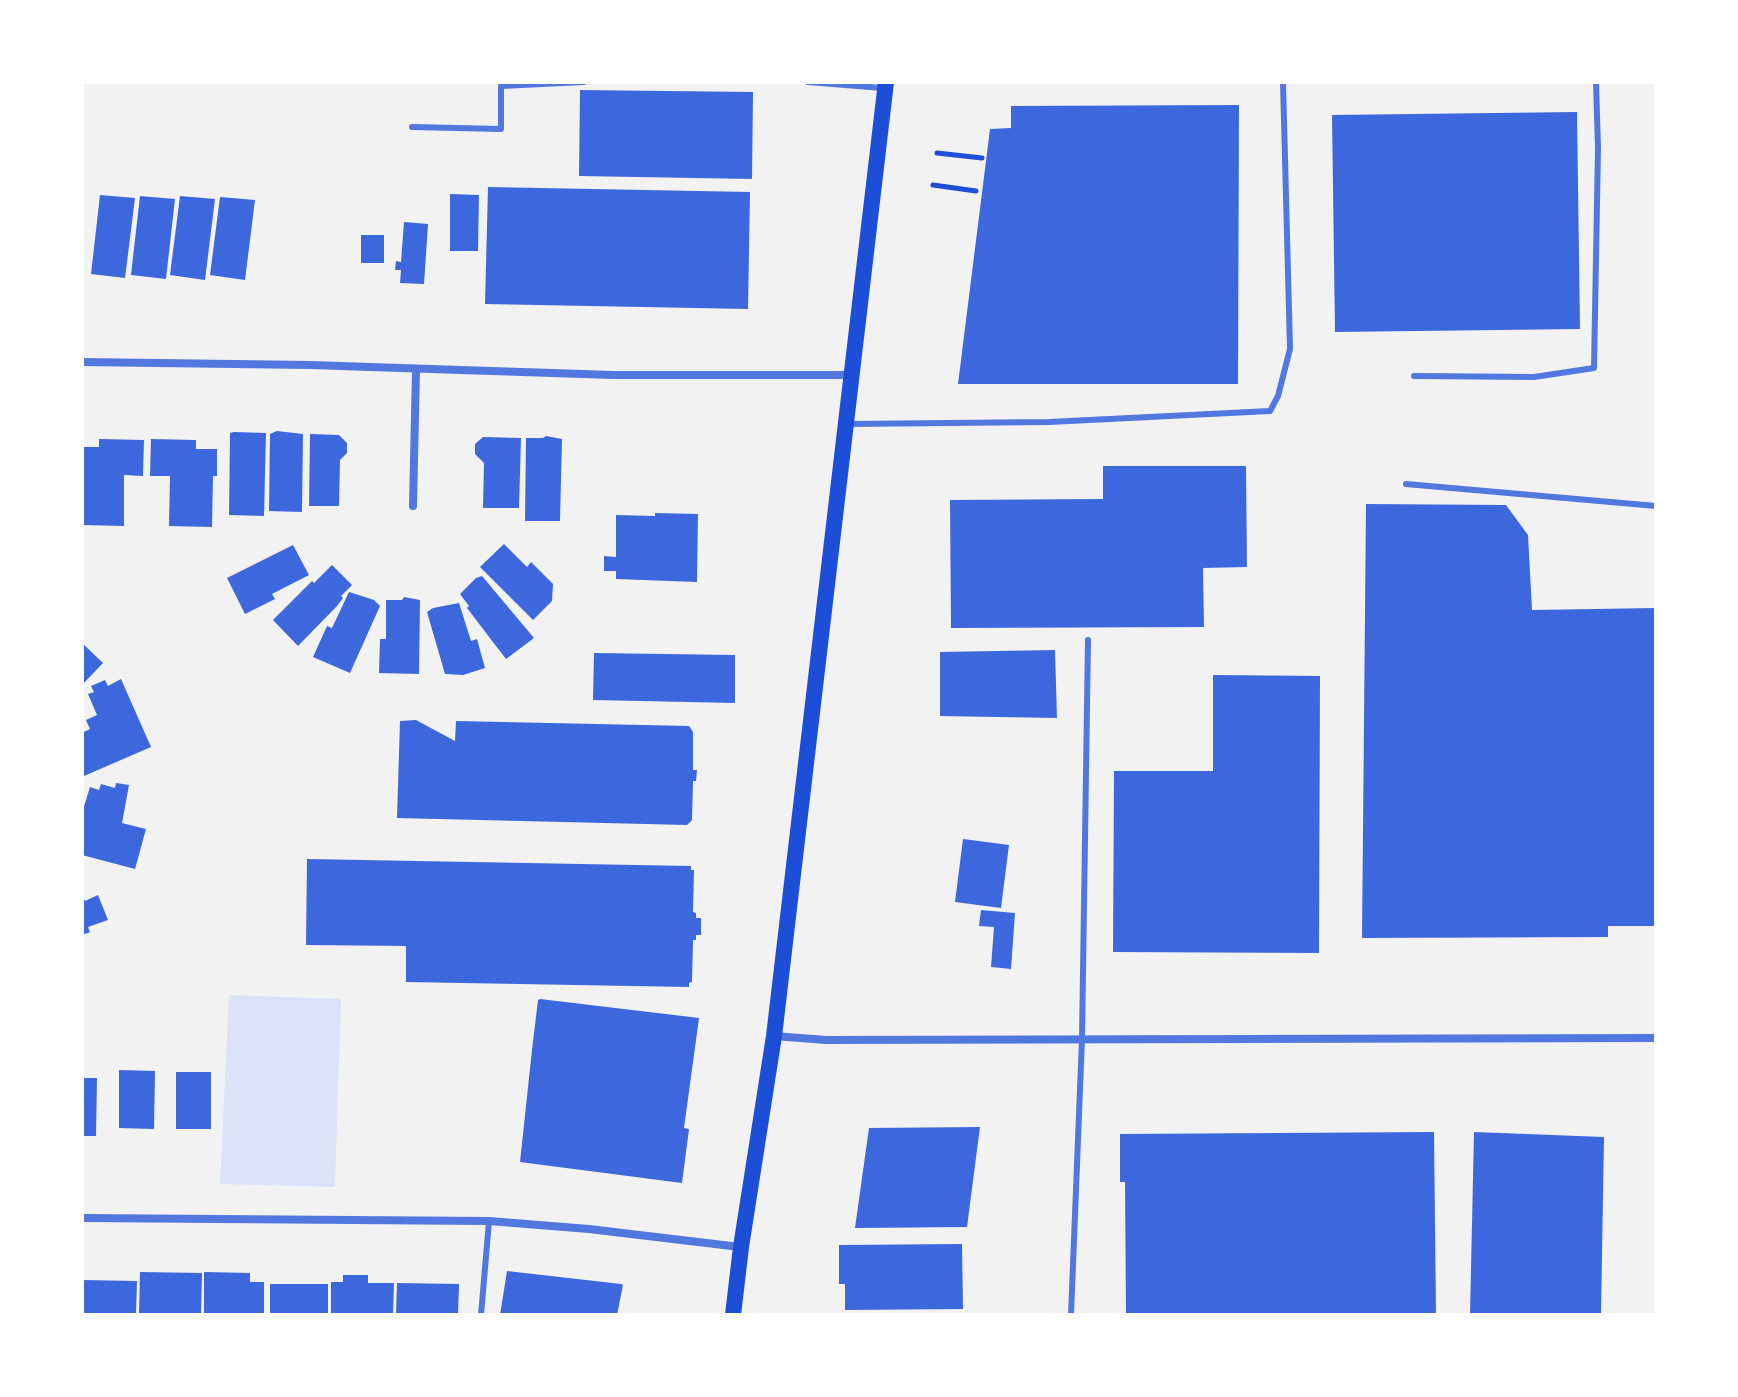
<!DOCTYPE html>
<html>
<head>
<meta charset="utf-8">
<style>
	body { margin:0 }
	#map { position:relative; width:1738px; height:1397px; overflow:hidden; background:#f2f2f2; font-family:Literata,serif }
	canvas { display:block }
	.frame { position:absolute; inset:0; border:84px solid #fff; pointer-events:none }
</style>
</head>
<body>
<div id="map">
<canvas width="1738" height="1397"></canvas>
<div class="frame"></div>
</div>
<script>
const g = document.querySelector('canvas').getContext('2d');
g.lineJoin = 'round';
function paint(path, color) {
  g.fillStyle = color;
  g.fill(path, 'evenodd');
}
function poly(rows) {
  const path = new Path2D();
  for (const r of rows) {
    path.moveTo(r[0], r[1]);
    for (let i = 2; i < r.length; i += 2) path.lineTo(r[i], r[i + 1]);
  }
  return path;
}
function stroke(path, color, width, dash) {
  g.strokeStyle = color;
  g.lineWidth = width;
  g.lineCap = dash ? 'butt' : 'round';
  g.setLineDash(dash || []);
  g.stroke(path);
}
paint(poly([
	[229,995,341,999,335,1187,220,1184]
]), '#dbe4f7');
paint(poly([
	[580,90,753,92,752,179,579,176],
	[1239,105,1238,384,958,384,990,129,1011,128,1011,106],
	[1577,112,1580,329,1335,332,1332,115],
	[488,187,750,192,748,309,485,304],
	[450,194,479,195,478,251,450,251],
	[100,195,135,198,125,278,91,274],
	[140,196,175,199,166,279,131,275],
	[180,196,215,199,205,280,170,275],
	[220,197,255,200,245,280,210,275],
	[404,222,428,224,424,284,400,283,401,270,395,270,396,261,401,262],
	[361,235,384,235,384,263,361,263],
	[277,431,303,434,302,512,269,511,270,434],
	[234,432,266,433,264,516,229,515,230,433],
	[310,434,339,435,347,443,347,453,340,460,339,506,309,506],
	[546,436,562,439,560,521,525,521,526,438,543,438],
	[483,437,521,438,519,508,483,508,484,463,475,454,475,444],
	[99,439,144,440,143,476,124,475,124,526,82,525,82,447,99,447],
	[151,439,196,440,196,449,217,449,217,476,213,476,212,527,169,526,170,476,150,476],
	[1103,466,1246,466,1247,567,1203,568,1204,627,951,628,950,500,1103,499],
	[1366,504,1506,505,1528,535,1532,610,1656,608,1656,926,1608,926,1608,937,1362,938],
	[655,513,698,514,697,582,616,579,616,571,604,571,604,556,616,557,616,515,655,516],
	[504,544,527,567,531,562,553,584,552,601,533,620,480,567],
	[293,545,309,575,272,594,275,599,245,614,227,578],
	[332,565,352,585,341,596,343,598,337,606,298,646,273,620,312,581,314,583],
	[482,576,534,638,506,659,467,608,469,606,460,594,476,578],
	[349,592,374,600,380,606,350,673,313,657,327,626,332,628],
	[404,597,420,600,419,674,379,673,380,639,386,639,386,600,402,600],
	[459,603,471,641,477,639,485,668,463,675,445,674,427,612,433,608],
	[82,643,103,663,82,685],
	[1055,650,1057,718,940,716,940,652],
	[594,653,735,655,735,703,593,700],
	[1213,675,1320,676,1319,953,1113,952,1114,771,1213,771],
	[121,679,151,747,84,776,82,733,90,729,86,720,97,715,88,694,94,692,91,686,105,680,108,686],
	[416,720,455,741,456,721,689,726,693,732,693,770,697,770,696,781,693,781,692,820,687,825,397,818,400,721],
	[116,783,129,785,122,823,146,829,135,869,82,855,82,813,90,787,99,790,101,784,115,788],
	[963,839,1009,845,1001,908,955,902],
	[307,859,691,866,691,870,694,870,693,912,696,913,696,918,701,918,701,935,696,935,696,940,693,940,692,982,689,983,689,987,406,982,406,946,306,945],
	[82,893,85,901,98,895,108,920,88,927,90,932,82,935],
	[981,910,1015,913,1011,969,991,967,994,927,979,926],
	[540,999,699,1018,684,1128,689,1129,682,1183,520,1162,532,1050,538,1000],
	[119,1070,155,1071,154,1129,119,1128],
	[176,1072,211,1072,211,1129,176,1129],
	[82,1078,97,1078,96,1136,82,1136],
	[980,1127,967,1227,855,1228,869,1128],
	[1434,1132,1436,1315,1126,1315,1125,1182,1120,1182,1120,1134],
	[1474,1132,1604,1137,1601,1315,1470,1315],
	[962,1244,963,1309,845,1310,845,1284,839,1284,839,1245],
	[507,1271,621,1284,623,1285,617,1315,500,1315],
	[140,1272,202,1273,201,1315,139,1315],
	[204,1272,250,1273,250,1282,264,1282,264,1315,204,1315],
	[343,1275,368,1275,368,1283,394,1283,393,1315,331,1315,331,1282,343,1282],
	[82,1280,137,1281,136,1315,82,1315],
	[397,1283,459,1284,458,1315,396,1315],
	[270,1284,328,1284,328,1315,270,1315]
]), '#3d67dc');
stroke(poly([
	[937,153,982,158],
	[933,185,976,191]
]), '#1d4ed8', 5);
stroke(poly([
	[808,82,882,88],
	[412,127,501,129,501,86,584,82],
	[1414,376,1534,377,1594,368,1598,148,1596,82],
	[848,424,1049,422,1270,411,1278,396,1290,349,1283,82],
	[1406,484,1656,506],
	[481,1315,489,1221],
	[1071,1315,1082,1039,1088,640]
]), '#5277de', 6);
stroke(poly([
	[82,362,310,365,613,375,850,375],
	[413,506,416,370],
	[774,1036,826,1040,1656,1038],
	[82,1218,489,1221,589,1229,740,1247]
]), '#5277de', 8);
stroke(poly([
	[733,1315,741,1247,774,1036,886,82]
]), '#1d4ed8', 16);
</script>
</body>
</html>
